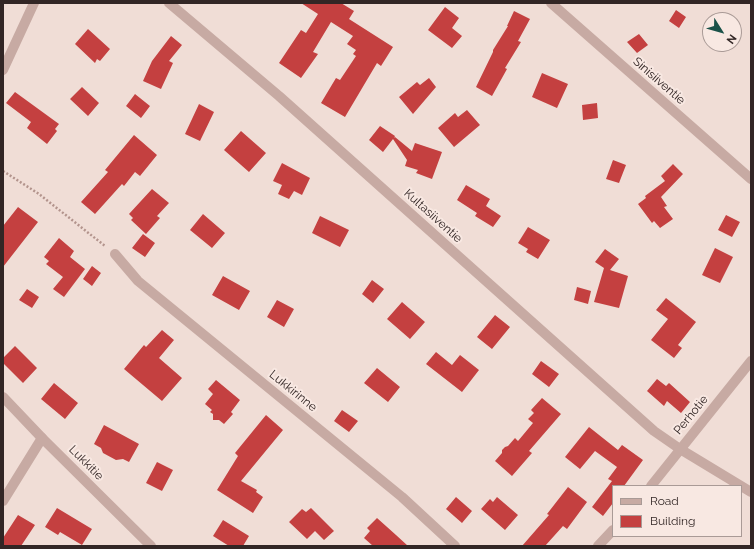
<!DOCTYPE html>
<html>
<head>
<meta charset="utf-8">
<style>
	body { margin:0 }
	#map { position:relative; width:754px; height:549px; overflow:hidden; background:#f0ddd6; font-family:Raleway,sans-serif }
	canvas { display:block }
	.frame { position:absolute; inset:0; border:4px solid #322625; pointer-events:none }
	.legend { position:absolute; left:612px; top:485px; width:130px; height:52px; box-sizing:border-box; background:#f8e8e2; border:1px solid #a99a96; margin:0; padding:5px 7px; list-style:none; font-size:12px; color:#322625 }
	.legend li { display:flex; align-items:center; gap:8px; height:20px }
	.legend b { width:20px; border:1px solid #a99a96 }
	.north { position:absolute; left:702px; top:12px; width:40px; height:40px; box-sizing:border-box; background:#f8e8e2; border:1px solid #a99a96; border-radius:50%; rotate:127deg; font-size:11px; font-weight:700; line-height:16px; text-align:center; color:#322625 }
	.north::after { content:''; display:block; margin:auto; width:14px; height:18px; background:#1b5249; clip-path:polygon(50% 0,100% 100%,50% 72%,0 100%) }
</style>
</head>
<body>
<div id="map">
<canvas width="754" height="549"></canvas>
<div class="frame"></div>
<ul class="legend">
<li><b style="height:5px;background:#c7aaa3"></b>Road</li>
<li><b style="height:11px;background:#c44040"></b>Building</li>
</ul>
<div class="north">N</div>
</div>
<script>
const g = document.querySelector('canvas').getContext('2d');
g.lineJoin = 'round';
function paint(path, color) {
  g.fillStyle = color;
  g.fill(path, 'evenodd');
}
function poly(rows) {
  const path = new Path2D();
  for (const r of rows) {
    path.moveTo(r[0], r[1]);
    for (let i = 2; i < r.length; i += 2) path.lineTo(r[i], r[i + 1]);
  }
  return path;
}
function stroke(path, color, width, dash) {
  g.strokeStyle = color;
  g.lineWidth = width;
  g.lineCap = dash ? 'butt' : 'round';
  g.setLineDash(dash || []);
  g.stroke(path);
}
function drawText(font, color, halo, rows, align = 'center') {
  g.font = font + ' Raleway,sans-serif';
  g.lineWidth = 4;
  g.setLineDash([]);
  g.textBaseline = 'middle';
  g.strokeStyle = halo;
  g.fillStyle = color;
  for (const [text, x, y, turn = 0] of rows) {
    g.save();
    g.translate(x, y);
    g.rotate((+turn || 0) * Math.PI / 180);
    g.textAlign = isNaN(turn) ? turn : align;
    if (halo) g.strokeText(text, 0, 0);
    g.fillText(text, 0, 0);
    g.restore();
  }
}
paint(poly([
	[301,3,341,3,354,11,349,19,393,47,381,66,377,63,345,117,321,103,336,78,340,80,356,56,353,54,356,50,347,44,353,36,331,22,313,52,318,54,301,78,279,63,301,30,306,33,318,14],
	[445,7,459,18,452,28,462,36,452,48,428,30],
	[676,10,686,17,679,28,669,21],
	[514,11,530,19,518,41,521,42,505,68,507,69,492,96,476,87,493,52,493,50,508,26,507,26],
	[88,29,110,49,100,61,97,59,95,63,75,44],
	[639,34,648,45,637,53,627,42],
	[171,36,182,45,169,61,173,63,161,89,143,81,152,61],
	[542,73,568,84,557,108,532,97],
	[429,78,436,87,413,114,399,97,417,82,420,85],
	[82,87,99,103,88,116,70,99],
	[15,92,59,124,55,129,57,131,47,144,27,128,31,122,6,103],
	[135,94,150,106,141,118,126,106],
	[597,103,598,118,583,120,582,105],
	[199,104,214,112,200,141,185,134],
	[467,110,480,125,454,147,438,128,455,113,458,117],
	[380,126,395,136,394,138,395,137,412,151,415,143,442,152,432,179,416,173,418,170,405,166,407,160,393,139,383,152,369,140],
	[241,131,266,153,249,172,224,150],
	[134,135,157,155,140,176,135,172,124,186,122,184,95,214,81,202,108,172,105,170],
	[613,160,626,165,619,183,606,179],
	[282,163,310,178,302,195,294,191,289,199,278,194,282,185,273,181],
	[673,164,683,174,661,197,667,206,664,207,673,219,660,228,654,221,652,223,638,204,646,198,645,196,665,181,661,176],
	[466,185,490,199,486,206,501,216,493,227,475,216,477,213,457,200],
	[152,189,169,203,157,216,160,218,146,234,131,220,133,218,129,214],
	[18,207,38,222,3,267,3,226],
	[203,214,225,233,212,248,190,230],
	[726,215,740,222,732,237,718,230],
	[320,216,349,230,340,247,312,233],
	[528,227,550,240,538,259,526,252,528,249,518,243],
	[143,234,155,243,145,257,132,248],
	[59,238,74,251,70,257,85,269,64,297,53,289,63,277,46,264,49,261,44,257],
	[715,248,733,257,720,283,702,275],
	[605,249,619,259,610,270,628,276,619,308,594,302,604,268,595,262],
	[92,266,101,273,92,286,83,279],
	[223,276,250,291,239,310,212,295],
	[372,280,384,289,373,303,362,294],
	[577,287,591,291,588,304,574,300],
	[27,289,39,297,32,308,19,300],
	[666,298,696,322,678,345,682,348,674,358,651,340,668,319,656,310],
	[277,300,294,309,284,327,267,317],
	[402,302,425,322,410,339,387,319],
	[495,315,510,327,492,349,477,337],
	[162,330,174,340,159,358,182,378,162,401,124,369,144,345,146,347],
	[15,346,37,368,23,383,3,363,3,358],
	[436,352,452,365,460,355,479,370,462,392,426,364],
	[541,361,559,374,549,387,532,374],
	[377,368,400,387,388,402,364,383],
	[657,379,666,386,669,383,690,402,681,413,667,401,664,406,647,391],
	[216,380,240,400,231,412,233,414,224,424,219,420,213,420,213,414,210,412,212,410,205,404,213,394,208,389],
	[54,383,78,403,65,419,41,399],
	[542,398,561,414,529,451,532,453,512,476,495,461,502,453,502,450,505,447,508,446,515,438,518,441,533,423,528,419,534,413,531,410],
	[342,410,358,421,349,432,334,421],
	[266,415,283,430,241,481,257,490,256,492,263,497,253,513,217,490,238,456,235,453],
	[104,425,139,444,129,462,123,459,116,460,103,453,101,448,94,444],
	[589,427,618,450,622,445,643,460,624,486,613,486,613,503,603,516,592,507,612,481,608,479,617,467,595,451,580,469,565,457],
	[157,462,173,470,162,491,146,483],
	[568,487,587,502,567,529,563,526,545,546,522,546,549,515,547,514],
	[456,497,472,511,462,523,446,509],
	[497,497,518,515,505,530,481,509,490,499,493,502],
	[57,508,92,529,82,545,60,532,58,535,45,527],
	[311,508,334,531,324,540,315,531,307,539,289,522,302,509,306,512],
	[18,515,35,525,21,546,3,546,3,538],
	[377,518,396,535,408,546,373,546,364,538,370,531,367,528],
	[223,520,249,536,243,546,229,546,213,536]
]), '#c44040');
stroke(poly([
	[3,171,39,194,105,246]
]), '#b3948d', 2.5, [2, 2]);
stroke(poly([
	[169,3,279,96,654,431,680,449,751,492],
	[551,3,751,179],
	[3,70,34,3],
	[115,254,138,281,402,497,455,546],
	[3,501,42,438]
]), '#c7aaa3', 10);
stroke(poly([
	[3,397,42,438,151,546],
	[651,486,751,361],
	[598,546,613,530]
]), '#c7aaa3', 10);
drawText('12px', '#322625', '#f8e8e2', [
	["Sinisiiventie",659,81,41],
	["Kultasiiventie",433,216,42],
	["Lukkirinne",293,391,39],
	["Perhotie",691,415,-51],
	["Lukkitie",86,463,45]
]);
</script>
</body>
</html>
